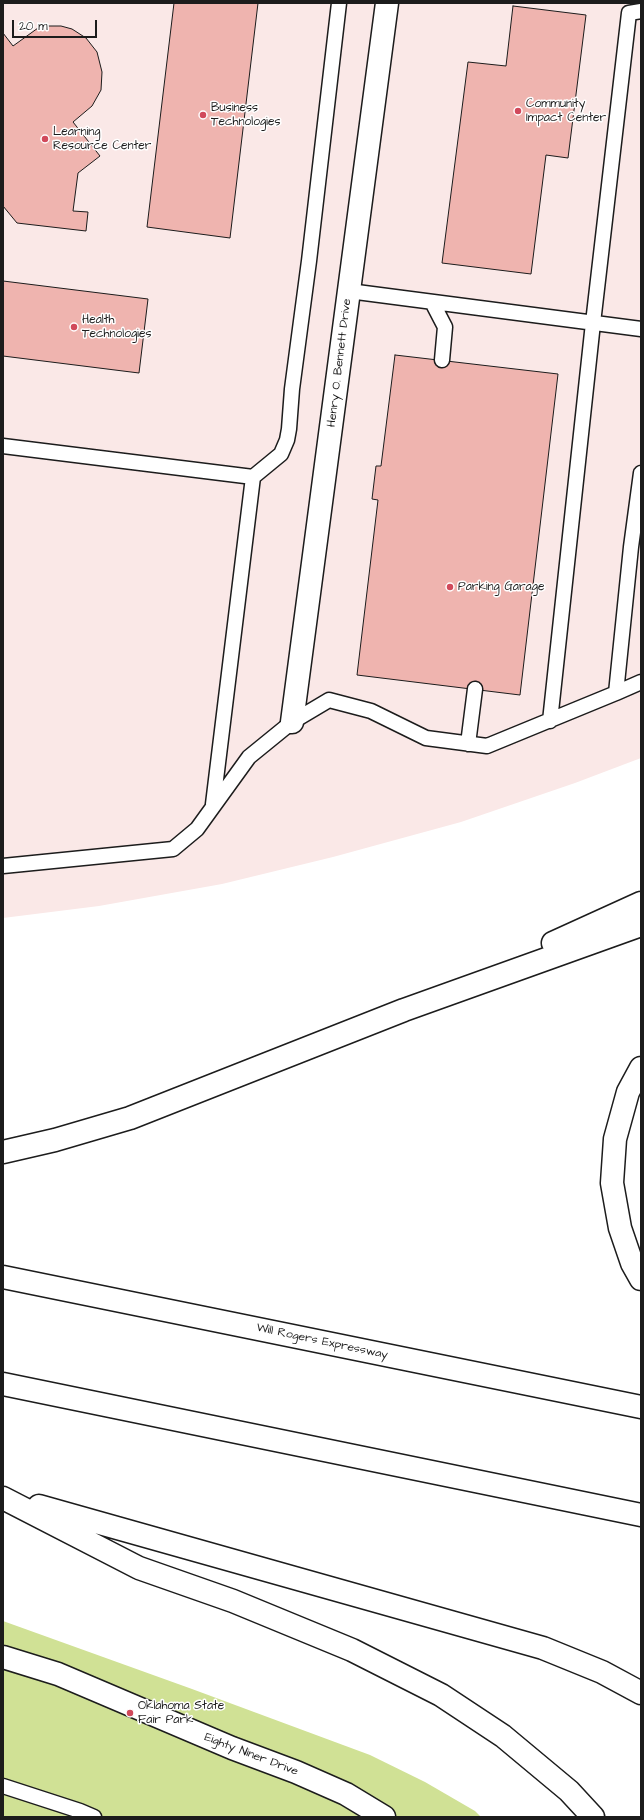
<!DOCTYPE html>
<html>
<head>
<meta charset="utf-8">
<style>
	body { margin:0 }
	#map { position:relative; width:644px; height:1820px; overflow:hidden; background:#fff; font-family:"Architects Daughter",sans-serif }
	canvas { display:block }
	.frame { position:absolute; inset:0; border:4px solid #1c1c1c; pointer-events:none }
	.scale { position:absolute; left:12px; top:20px; width:85px; height:18px; box-sizing:border-box; border:2px solid #1c1c1c; border-top:0; padding-left:5px; font-size:12px; line-height:14px; white-space:nowrap; color:#1c1c1c; -webkit-text-stroke:3px #fff; paint-order:stroke }
</style>
</head>
<body>
<div id="map">
<canvas width="644" height="1820"></canvas>
<div class="frame"></div>
<div class="scale">20 m</div>
</div>
<script>
const g = document.querySelector('canvas').getContext('2d');
g.lineJoin = 'round';
function paint(path, color) {
  g.fillStyle = color;
  g.fill(path, 'evenodd');
}
function poly(rows) {
  const path = new Path2D();
  for (const r of rows) {
    path.moveTo(r[0], r[1]);
    for (let i = 2; i < r.length; i += 2) path.lineTo(r[i], r[i + 1]);
  }
  return path;
}
function stroke(path, color, width, dash) {
  g.strokeStyle = color;
  g.lineWidth = width;
  g.lineCap = dash ? 'butt' : 'round';
  g.setLineDash(dash || []);
  g.stroke(path);
}
function drawText(font, color, halo, rows, align = 'center') {
  g.font = font + ' "Architects Daughter",sans-serif';
  g.lineWidth = 3;
  g.setLineDash([]);
  g.textBaseline = 'middle';
  g.strokeStyle = halo;
  g.fillStyle = color;
  for (const [text, x, y, turn = 0] of rows) {
    g.save();
    g.translate(x, y);
    g.rotate((+turn || 0) * Math.PI / 180);
    g.textAlign = isNaN(turn) ? turn : align;
    if (halo) g.strokeText(text, 0, 0);
    g.fillText(text, 0, 0);
    g.restore();
  }
}
paint(poly([
	[3,3,641,3,641,758,575,783,461,822,333,857,222,884,99,906,3,918]
]), '#fae8e7');
paint(poly([
	[3,1621,192,1689,370,1755,425,1782,475,1811,481,1817,3,1817]
]), '#d0e195');
const building = poly([
	[174,3,258,3,230,238,147,227,174,3],
	[513,6,586,15,568,158,546,155,531,274,442,263,468,62,506,66,513,6],
	[48,26,61,26,72,29,86,38,97,52,102,72,101,90,92,106,73,122,100,156,78,173,73,211,88,212,86,231,17,223,3,206,3,33,13,46,38,28,48,26],
	[3,281,148,299,139,373,3,356,3,281],
	[395,355,558,374,520,695,357,675,378,500,372,499,376,466,381,466,395,355]
]);
paint(building, '#efb4af');
stroke(building, '#1c1c1c', 1);
const lane = poly([
	[349,291,641,329],
	[432,302,445,327,442,360],
	[3,446,253,477,281,454,287,440,289,429,292,389,309,261,339,3],
	[616,693,641,682],
	[550,721,593,323,629,13,641,11],
	[468,744,475,689],
	[213,804,253,477],
	[3,866,173,849,197,829,249,757,292,722,329,700,371,711,426,738,487,746,616,693,631,547,641,473],
	[3,1786,80,1811,94,1817]
]);
const street = poly([
	[292,722,387,3]
]);
const secondary = poly([
	[3,1657,58,1674,232,1748,296,1772,346,1794,384,1817]
]);
const highway = poly([
	[553,943,641,903],
	[641,1068,628,1092,615,1139,612,1183,620,1228,632,1263,641,1279],
	[3,1152,55,1140,130,1118,404,1010,641,925],
	[3,1277,641,1407],
	[3,1384,641,1515],
	[3,1498,139,1568,233,1601,352,1650,441,1695,503,1736,569,1791,593,1817],
	[39,1506,543,1648,602,1672,641,1693]
]);
stroke(lane, '#1c1c1c', 17);
stroke(street, '#1c1c1c', 25);
stroke(secondary, '#1c1c1c', 25);
stroke(highway, '#1c1c1c', 25);
stroke(lane, '#fff', 14);
stroke(street, '#fff', 22);
stroke(secondary, '#fff', 22);
stroke(highway, '#fff', 22);
for (const [x, y, r, color] of [
	[518,111,4,"#d1495b"],
	[203,115,4,"#d1495b"],
	[45,139,4,"#d1495b"],
	[74,327,4,"#d1495b"],
	[450,587,4,"#d1495b"],
	[130,1713,4,"#d1495b"]
]) {
  const dot = new Path2D();
  dot.arc(x, y, r, 0, 2 * Math.PI);
  g.fillStyle = color;
  g.fill(dot);
  stroke(dot, '#fff', 1.5);
}
drawText('12px', '#1c1c1c', '#fff', [
	["Community",526,104],
	["Impact Center",526,118],
	["Business",211,108],
	["Technologies",211,122],
	["Learning",53,132],
	["Resource Center",53,146],
	["Health",82,320],
	["Technologies",82,334],
	["Parking Garage",458,587],
	["Oklahoma State",138,1706],
	["Fair Park",138,1720]
], 'left');
drawText('12px', '#1c1c1c', '#fff', [
	["Henry O. Bennett Drive",340,363,-83],
	["Will Rogers Expressway",322,1342,12],
	["Eighty Niner Drive",251,1755,21]
]);
</script>
</body>
</html>
